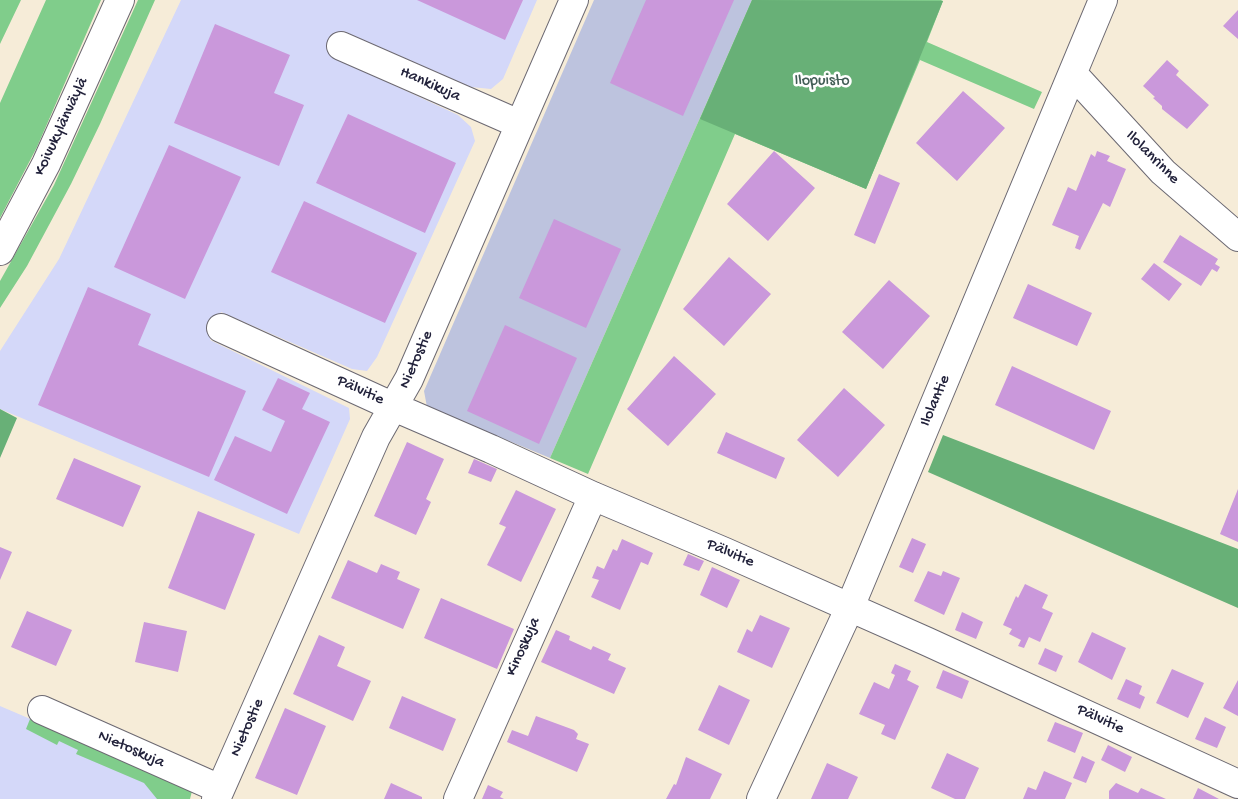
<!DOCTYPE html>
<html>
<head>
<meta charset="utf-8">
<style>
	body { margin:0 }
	canvas { display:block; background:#f6ecd8 }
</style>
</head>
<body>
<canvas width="1238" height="799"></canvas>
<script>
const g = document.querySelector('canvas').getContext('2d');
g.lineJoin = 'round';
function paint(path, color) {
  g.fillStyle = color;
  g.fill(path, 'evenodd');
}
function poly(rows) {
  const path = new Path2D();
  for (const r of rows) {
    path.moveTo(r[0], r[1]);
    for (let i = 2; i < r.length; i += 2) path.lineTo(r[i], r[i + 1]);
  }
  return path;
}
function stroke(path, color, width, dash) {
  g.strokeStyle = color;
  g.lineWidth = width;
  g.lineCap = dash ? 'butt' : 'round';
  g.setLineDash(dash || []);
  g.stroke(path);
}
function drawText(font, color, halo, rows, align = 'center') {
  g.font = font + ' "Gochi Hand",sans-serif';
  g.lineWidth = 5;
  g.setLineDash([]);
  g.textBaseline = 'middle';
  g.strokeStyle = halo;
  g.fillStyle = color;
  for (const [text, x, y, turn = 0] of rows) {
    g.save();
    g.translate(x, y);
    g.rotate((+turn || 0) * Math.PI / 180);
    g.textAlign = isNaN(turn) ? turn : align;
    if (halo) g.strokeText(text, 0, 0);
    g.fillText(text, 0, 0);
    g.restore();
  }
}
paint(poly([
	[181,0,537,0,503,79,491,89,471,87,343,31,331,56,458,115,471,127,475,141,377,357,367,371,352,369,221,312,210,340,349,408,350,419,299,534,0,409,0,351,59,259],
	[0,706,180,783,190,799,0,799]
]), '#d4d8f9');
paint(poly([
	[594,0,752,0,550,458,427,407,424,391]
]), '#bdc3de');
paint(poly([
	[0,0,21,0,0,44],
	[46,0,101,0,37,147,0,218,0,103],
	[138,0,155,0,100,124,71,184,27,266,0,308,0,281,54,185],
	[752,0,941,0,943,1,927,42,1042,92,1034,109,920,60,866,189,735,134,588,474,550,458],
	[30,719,180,783,192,791,190,799,157,799,144,783,76,754,78,750,59,741,57,745,26,729]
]), '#80cd8b');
paint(poly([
	[752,0,943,1,866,189,700,119],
	[0,409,17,418,0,458],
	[943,435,1238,549,1238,608,928,472]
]), '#68b077');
paint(poly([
	[417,0,523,0,505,40],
	[646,0,734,0,683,116,610,83],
	[1238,10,1238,39,1223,26],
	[215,24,290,55,274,93,304,105,279,166,174,123],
	[1167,60,1179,71,1176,75,1209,105,1187,129,1162,109,1162,106,1153,98,1155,97,1143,86],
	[963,91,1005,128,957,181,916,143],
	[348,114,456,163,425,233,316,183],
	[169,145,241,177,185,299,114,267],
	[774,151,815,188,768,241,727,204],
	[1097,151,1110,156,1107,161,1126,169,1110,207,1103,203,1080,250,1075,248,1079,236,1052,225,1068,187,1076,191,1091,154,1095,157],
	[879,174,900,183,875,244,854,235],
	[304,201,417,253,385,323,271,272],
	[554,219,621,249,586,328,519,298],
	[1180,235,1218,259,1215,264,1220,267,1217,272,1212,269,1201,286,1163,262],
	[729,257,771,294,724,346,683,309],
	[1154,263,1182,284,1169,301,1141,279],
	[889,280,930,316,883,369,842,332],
	[1028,284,1092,313,1077,346,1013,318],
	[88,287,151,314,138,345,246,391,209,477,38,405],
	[505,325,577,358,539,444,467,411],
	[674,356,716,394,668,446,627,409],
	[1012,366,1111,411,1094,450,995,405],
	[278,378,310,393,302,409,330,422,287,514,214,480,235,436,271,452,285,421,262,410],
	[844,388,885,425,838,477,797,440],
	[726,432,785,458,776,479,717,453],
	[407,442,444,459,426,499,431,502,416,535,374,516],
	[74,458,141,486,123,527,56,499],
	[474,459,497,469,491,482,468,473],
	[1238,489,1238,542,1220,534],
	[516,490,556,509,521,582,487,565,506,527,499,524],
	[198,511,255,534,225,610,168,588],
	[912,538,926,544,913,573,899,567],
	[622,539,653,553,648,565,641,562,620,610,591,597,599,580,592,578,597,566,604,569,613,549,617,551],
	[0,547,12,552,0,580],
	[688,554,704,561,699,571,683,565],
	[348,560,377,573,381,564,400,572,397,579,420,589,403,629,331,598],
	[712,567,740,580,727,608,700,595],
	[928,571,941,576,943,571,960,578,944,615,914,601],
	[1025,584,1048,595,1042,608,1053,613,1040,642,1029,637,1024,648,1018,646,1021,640,1009,634,1012,629,1003,625,1016,596,1018,598],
	[441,598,514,629,497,669,424,638],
	[27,611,72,630,56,666,11,647],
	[962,612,983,622,976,639,955,630],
	[760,615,790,628,772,668,737,652,747,629,752,632],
	[144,622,187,631,178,672,135,662],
	[556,630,570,636,569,640,591,650,593,646,611,654,608,660,626,668,614,694,541,662],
	[1092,632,1126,648,1112,680,1078,662],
	[319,635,345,647,337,666,371,681,353,721,293,694],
	[1045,648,1063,656,1056,672,1038,664],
	[895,664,911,671,907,680,919,686,895,740,881,734,885,725,859,714,874,682,889,689,895,675,891,673],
	[1172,669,1204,683,1188,718,1156,703],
	[943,670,969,681,962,699,936,688],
	[1126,679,1142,686,1139,694,1145,697,1140,709,1117,699],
	[1238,680,1238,716,1223,708],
	[719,685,750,700,729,745,698,730],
	[402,696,456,719,443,751,389,728],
	[285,708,326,726,297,795,255,778],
	[536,716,574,730,578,734,576,739,589,744,577,772,507,742,512,730,528,736],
	[1205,717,1226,727,1217,748,1195,739],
	[1055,722,1083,733,1075,753,1047,741],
	[1108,745,1132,757,1125,772,1101,760],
	[947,753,979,768,965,799,955,799,931,788],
	[1082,756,1095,762,1086,783,1073,778],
	[686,757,722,774,710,799,666,799,674,784,676,785],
	[827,763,858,777,848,799,811,799],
	[1044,771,1072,783,1065,799,1023,799,1028,787,1036,790],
	[391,783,422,797,422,799,384,799],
	[1116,783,1138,793,1141,788,1166,799,1109,799,1109,791],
	[488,785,503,792,500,797,504,799,482,799],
	[1198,788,1219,799,1193,799]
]), '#ca98db');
const minor = poly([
	[341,46,519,124],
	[1073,74,1163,172,1238,237],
	[221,328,394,407,491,449,593,496,725,552,928,642,1238,784],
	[42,710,220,789],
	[216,799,376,437,409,379,574,0],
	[458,799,593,496],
	[761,799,850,607,1103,0]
]);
const major = poly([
	[0,251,46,164,120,0]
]);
stroke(minor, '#6c6972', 30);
stroke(major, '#6c6972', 30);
stroke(minor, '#fff', 28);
stroke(major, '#fff', 28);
drawText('16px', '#435e57', '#fff', [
	["Ilopuisto",822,82]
]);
drawText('16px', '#22223b', '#fff', [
	["Hankikuja",430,85,24],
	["Koivukylänväylä",62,127,-65],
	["Ilolanrinne",1152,158,45],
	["Nietostie",417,360,-66],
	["Pälvitie",360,391,25],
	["Ilolantie",936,401,-67],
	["Pälvitie",730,554,23],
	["Kinoskuja",524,647,-66],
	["Pälvitie",1100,720,25],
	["Nietostie",248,728,-66],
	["Nietoskuja",131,750,24]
]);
</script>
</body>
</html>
